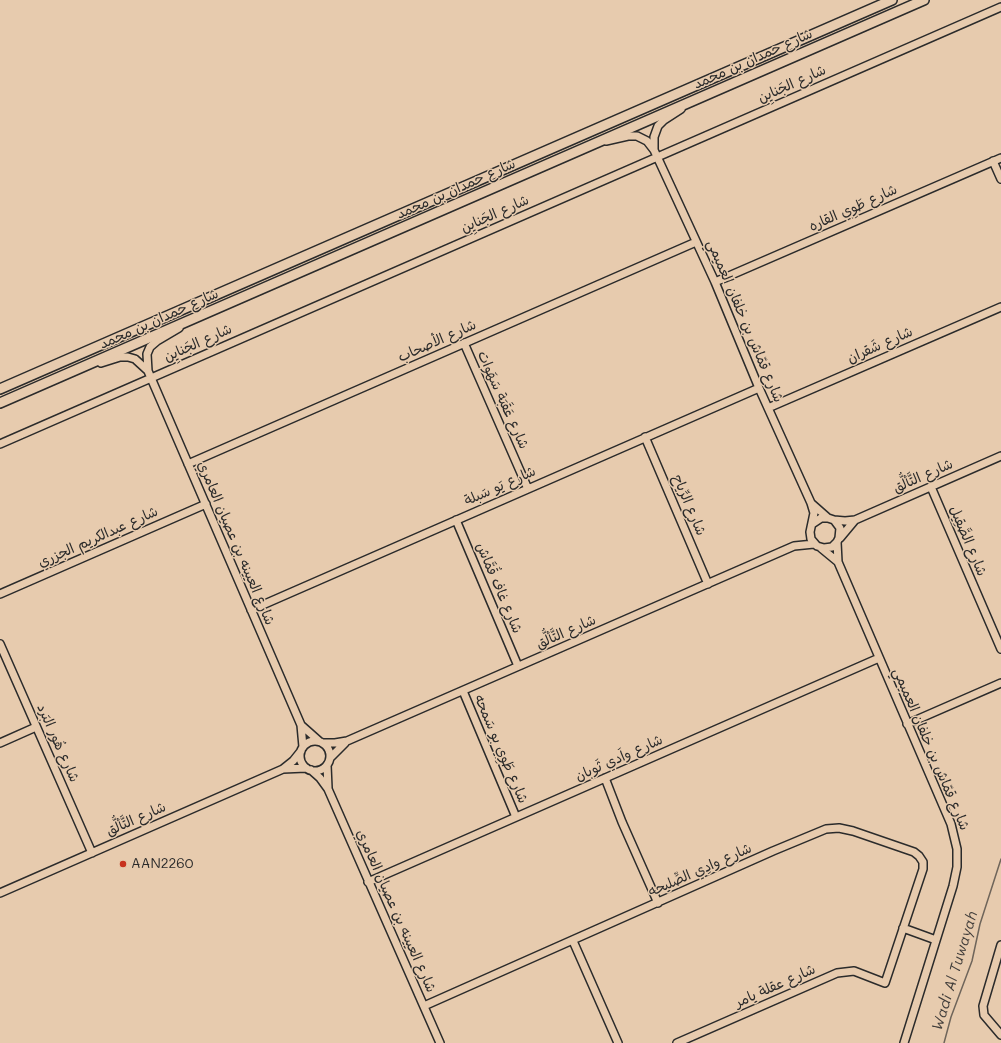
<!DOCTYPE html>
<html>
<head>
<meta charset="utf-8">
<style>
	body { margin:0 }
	canvas { display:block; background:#e7cbae }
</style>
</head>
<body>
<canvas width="1001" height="1043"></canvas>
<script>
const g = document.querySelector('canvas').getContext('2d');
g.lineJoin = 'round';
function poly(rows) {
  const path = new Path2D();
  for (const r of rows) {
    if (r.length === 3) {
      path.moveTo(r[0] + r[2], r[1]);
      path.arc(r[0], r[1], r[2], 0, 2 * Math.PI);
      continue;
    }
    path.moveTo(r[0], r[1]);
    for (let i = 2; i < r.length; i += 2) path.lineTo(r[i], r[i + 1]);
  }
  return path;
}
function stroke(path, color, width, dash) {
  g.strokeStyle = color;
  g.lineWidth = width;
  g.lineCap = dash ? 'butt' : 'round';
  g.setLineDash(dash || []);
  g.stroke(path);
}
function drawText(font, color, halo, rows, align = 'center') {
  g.font = font + ' Mali,"Playpen Sans Arabic",sans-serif';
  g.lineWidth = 3;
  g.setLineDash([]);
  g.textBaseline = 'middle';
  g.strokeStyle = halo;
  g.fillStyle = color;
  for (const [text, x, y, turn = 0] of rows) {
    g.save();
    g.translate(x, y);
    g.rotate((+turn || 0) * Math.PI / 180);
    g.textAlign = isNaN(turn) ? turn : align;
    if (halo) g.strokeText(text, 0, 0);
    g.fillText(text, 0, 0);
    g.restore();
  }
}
stroke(poly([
	[944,1043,951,1017,972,961,980,924,1001,859]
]), '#6f655a', 1.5);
const minor = poly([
	[681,109,664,120,658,126,654,137,654,150,715,282,759,388,811,503,814,513,810,532,811,539,817,546,824,548,832,547,837,542,839,538,840,528,834,520,828,518,821,518,812,524],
	[606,141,628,136,637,136,647,141,654,150],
	[993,161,1001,179],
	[715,282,1001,158],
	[179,328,157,341,150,347,147,354,148,371,301,725,303,747],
	[464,343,528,489],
	[101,363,120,357,128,357,135,359,147,370],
	[768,408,1001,307],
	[645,437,708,584],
	[0,444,1001,7],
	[188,464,696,242],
	[931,487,1001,649],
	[811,503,828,518],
	[456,520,518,666],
	[834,520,845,521,855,520,1001,456],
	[840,538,855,520],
	[837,542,838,562,951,824,957,849,957,867,953,886,904,1043],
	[821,548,838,562],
	[0,594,206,504],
	[251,610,759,388],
	[0,644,92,853],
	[463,691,516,817],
	[907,724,1001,683],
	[301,725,319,741],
	[315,756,15],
	[0,743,36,727],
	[323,743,335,743,347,741,794,546,814,544],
	[330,758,345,743],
	[327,765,328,788],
	[283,769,306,768],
	[311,770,320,778,328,789,440,1043],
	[605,778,622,822,658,903],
	[368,882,879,658],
	[0,893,283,769,293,761,301,751],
	[903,928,936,940],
	[573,941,618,1043],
	[1001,945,983,1006,984,1015,1001,1035],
	[424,1006,773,851,826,829,839,828,853,831,914,852,919,856,923,862,923,869,885,983,854,971,837,973,677,1043]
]);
const major = poly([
	[0,389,892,0],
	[0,403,924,0]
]);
stroke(minor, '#2b2b2b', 10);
stroke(major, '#2b2b2b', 12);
stroke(minor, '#e7cbae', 7);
stroke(major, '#e7cbae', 9);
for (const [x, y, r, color] of [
	[123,864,4,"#c8321e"]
]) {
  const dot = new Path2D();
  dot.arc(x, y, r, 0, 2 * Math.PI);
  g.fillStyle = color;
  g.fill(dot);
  stroke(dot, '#e7cbae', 1.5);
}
drawText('14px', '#2b2b2b', '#e7cbae', [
	["شارع حمدان بن محمد",753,59,-24],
	["شارع الجَنايِن",792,84,-24],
	["شارع حمدان بن محمد",456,189,-24],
	["شارع طَوِي القاره",853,208,-24],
	["شارع الجَنايِن",495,214,-24],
	["شارع حمدان بن محمد",159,319,-24],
	["شارع قمّاش بن خلفان العميمي",745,321,67],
	["شارع الأصحاب",437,341,-24],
	["شارع الجَنايِن",198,343,-24],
	["شارع شَقران",880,345,-24],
	["شارع عَقَبَة سَهَوات",503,400,66],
	["شارع التَّألُّق",923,476,-24],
	["شارع يَو سَبلة",500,486,-24],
	["شارع الرِّياح",689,505,67],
	["شارع عبدالكريم الجزري",98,537,-24],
	["شارع الصَّقِيل",968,541,67],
	["شارع العيينه بن عصيان العامري",236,543,67],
	["شارع غاف قُمَّاش",499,588,67],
	["شارع التَّألُّق",566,632,-24],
	["شارع هُور البَرد",58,743,66],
	["شارع طَوِي بو سَمحه",501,749,67],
	["شارع قمّاش بن خلفان العميمي",931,749,67],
	["شارع واَدي ثَوبان",619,758,-24],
	["شارع التَّألُّق",136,819,-24],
	["شارع وادِي الصِّليحه",700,870,-24],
	["شارع العيينه بن عصيان العامري",396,911,66],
	["شارع عقلة يامر",775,986,-24]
]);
drawText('14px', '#2b2b2b', '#e7cbae', [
	["AAN2260",131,864]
], 'left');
drawText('italic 15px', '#423e3b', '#e7cbae', [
	["Wadi Al Tuwayah",955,971,-73]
]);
</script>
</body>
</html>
